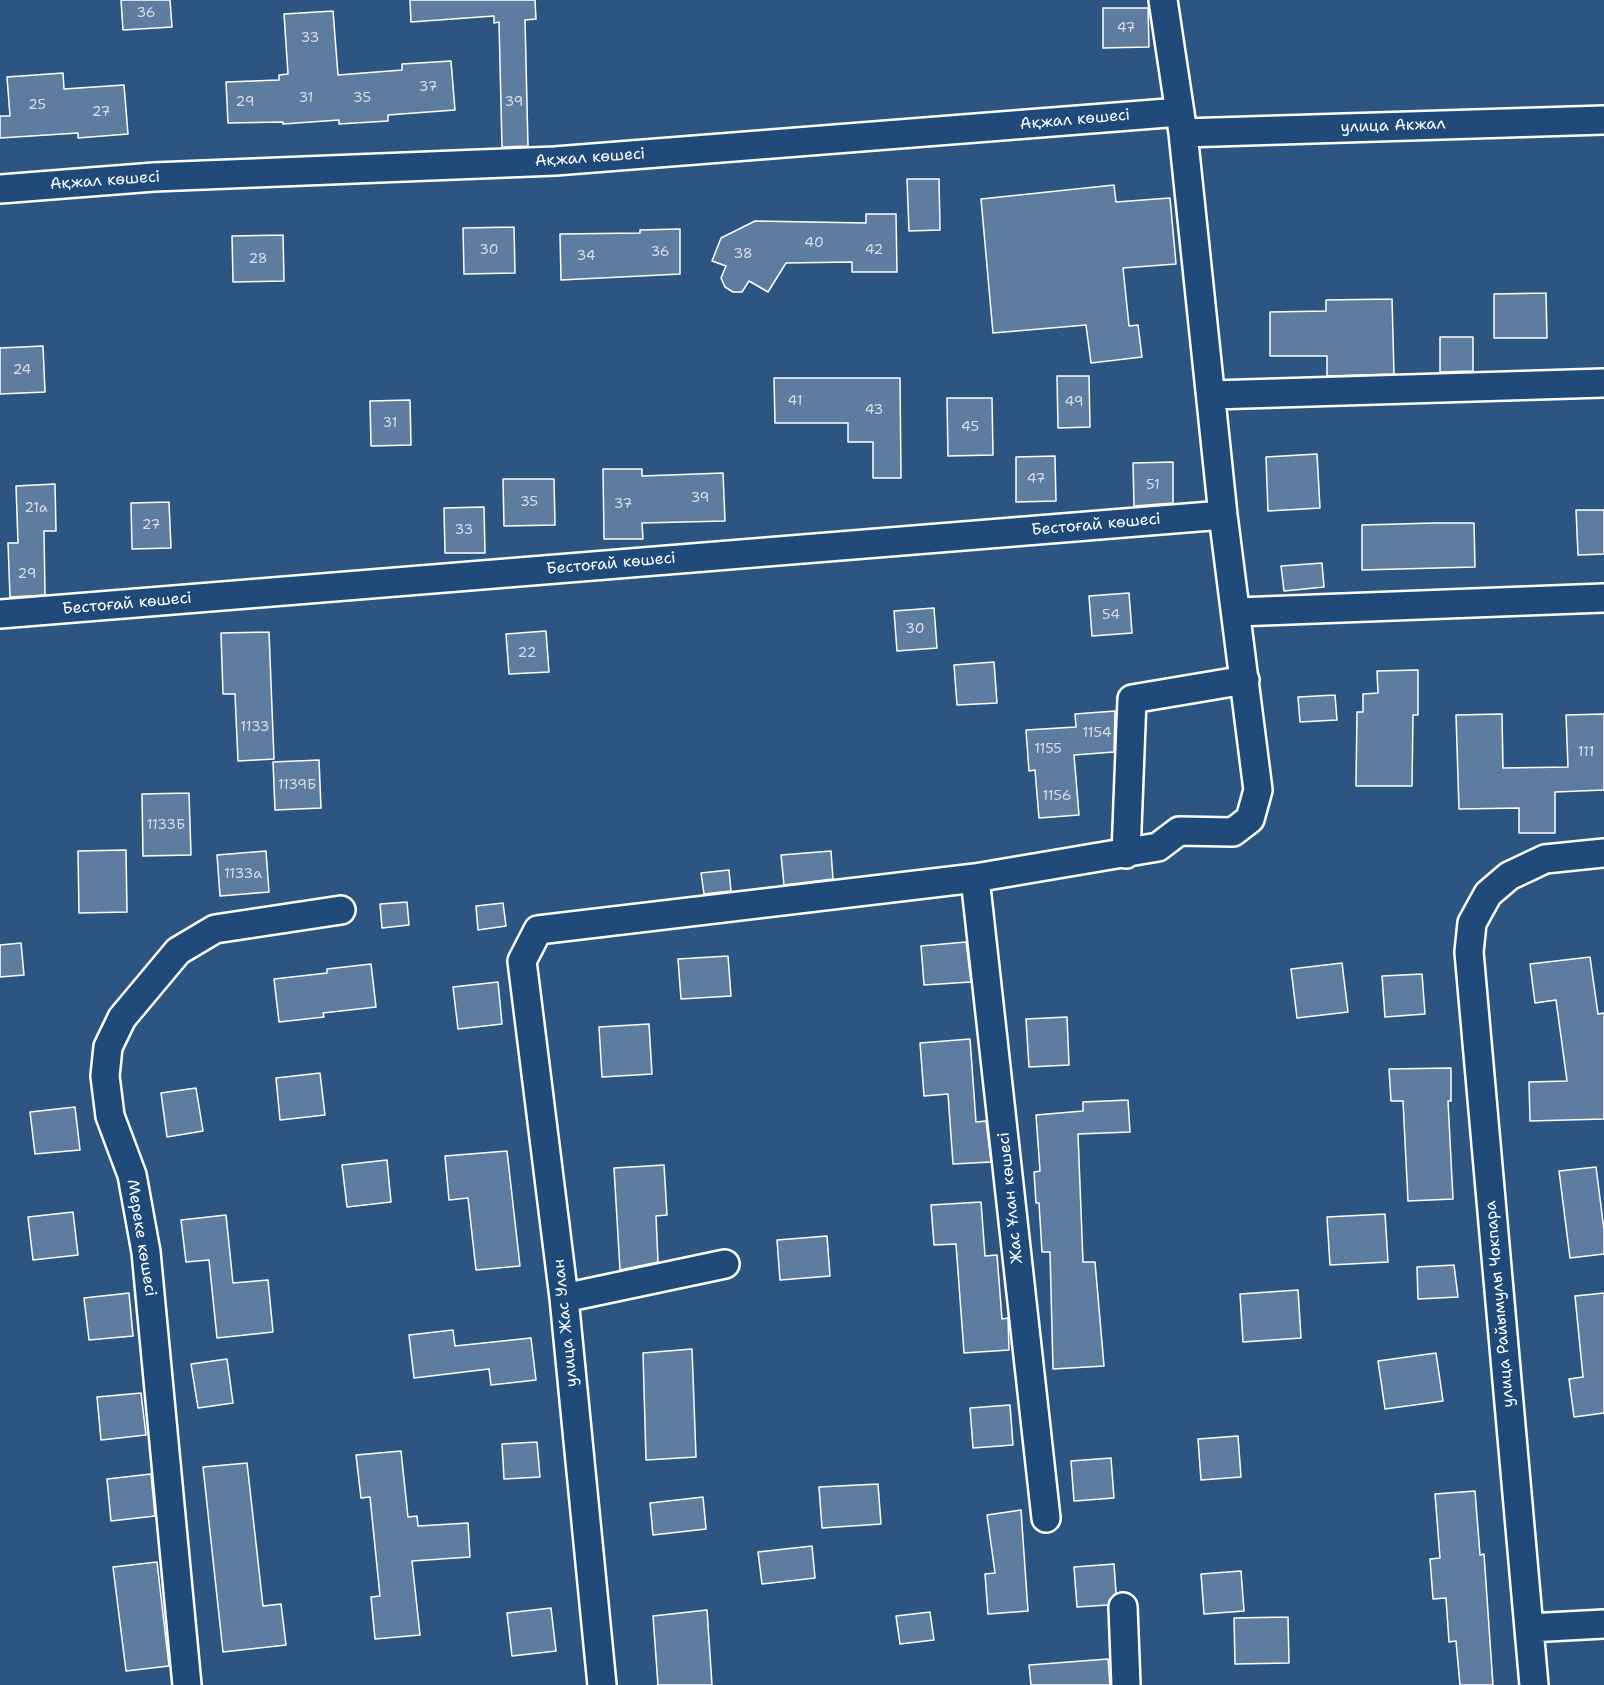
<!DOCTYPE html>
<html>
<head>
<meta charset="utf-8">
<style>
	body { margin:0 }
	canvas { display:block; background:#2c5582 }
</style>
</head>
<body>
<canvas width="1604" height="1685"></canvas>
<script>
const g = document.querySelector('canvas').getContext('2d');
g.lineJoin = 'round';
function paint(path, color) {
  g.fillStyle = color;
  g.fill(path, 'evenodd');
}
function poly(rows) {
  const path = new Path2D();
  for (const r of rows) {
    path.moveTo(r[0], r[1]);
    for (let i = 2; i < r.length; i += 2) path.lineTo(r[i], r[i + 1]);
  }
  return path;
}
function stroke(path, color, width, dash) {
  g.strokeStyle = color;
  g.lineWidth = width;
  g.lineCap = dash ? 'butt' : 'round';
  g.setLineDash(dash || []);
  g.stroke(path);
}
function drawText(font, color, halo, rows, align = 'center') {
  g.font = font + ' "Shantell Sans",sans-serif';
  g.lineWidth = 4.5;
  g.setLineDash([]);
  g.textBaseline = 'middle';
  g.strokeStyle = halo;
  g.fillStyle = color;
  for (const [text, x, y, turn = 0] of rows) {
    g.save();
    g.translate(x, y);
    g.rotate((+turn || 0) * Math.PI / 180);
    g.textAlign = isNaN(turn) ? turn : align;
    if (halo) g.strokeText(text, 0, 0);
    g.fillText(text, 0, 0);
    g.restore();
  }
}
const building = poly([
	[121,0,170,0,172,27,123,30,121,0],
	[410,0,535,0,536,19,525,20,528,146,502,147,499,22,494,23,494,16,411,22,410,0],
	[1103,8,1148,8,1149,47,1103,48,1103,8],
	[333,11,338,75,402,70,402,64,451,61,455,110,388,115,388,121,339,124,339,120,283,124,283,122,228,123,226,82,279,80,279,75,288,74,284,14,333,11],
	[63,73,64,89,124,85,128,134,78,138,78,133,0,138,0,116,10,116,7,77,63,73],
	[907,179,939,179,940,230,909,231,907,179],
	[1114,185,1116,202,1170,198,1176,264,1123,268,1129,326,1138,325,1142,357,1091,363,1086,325,993,333,981,199,1114,185],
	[866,214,896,214,897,272,852,272,852,262,786,263,768,292,749,281,742,292,733,292,725,287,721,278,726,266,712,261,721,238,755,221,866,223,866,214],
	[514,227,515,273,464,274,463,228,514,227],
	[680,229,680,274,561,280,560,234,640,233,640,230,680,229],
	[283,235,284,281,233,282,232,236,283,235],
	[1546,293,1547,338,1494,338,1494,294,1546,293],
	[1392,299,1394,374,1327,376,1327,356,1270,356,1270,312,1326,311,1326,300,1392,299],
	[1440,337,1473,337,1473,371,1440,372,1440,337],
	[43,346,45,392,0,394,0,348,43,346],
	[1057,376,1089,376,1090,427,1058,428,1057,376],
	[774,378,900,378,901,478,873,478,873,442,848,442,848,423,775,423,774,378],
	[947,398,992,398,993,455,948,456,947,398],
	[410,400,411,445,371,446,370,401,410,400],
	[1317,454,1320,508,1268,511,1266,457,1317,454],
	[1055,456,1056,501,1016,502,1016,457,1055,456],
	[1173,462,1173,503,1134,506,1133,463,1173,462],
	[603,469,642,469,642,476,723,473,725,521,642,523,643,539,604,539,603,469],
	[503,479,554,479,555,525,504,526,503,479],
	[55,484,56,531,44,531,45,595,10,597,8,543,18,543,16,486,55,484],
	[169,502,171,548,132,549,131,503,169,502],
	[484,507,485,553,445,553,444,508,484,507],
	[1576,510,1604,510,1604,554,1578,555,1576,510],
	[1434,523,1474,523,1475,567,1362,570,1362,525,1434,523],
	[1322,563,1324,587,1284,591,1281,566,1322,563],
	[1129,593,1132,633,1092,636,1089,596,1129,593],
	[934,608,937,648,897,651,894,611,934,608],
	[546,631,549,672,509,674,506,634,546,631],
	[269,632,274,759,238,761,235,694,223,694,221,633,269,632],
	[994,662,997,703,957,705,954,665,994,662],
	[1418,670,1418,715,1413,715,1412,786,1356,786,1357,712,1363,712,1363,694,1378,693,1377,671,1418,670],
	[1335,695,1337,720,1300,722,1298,697,1335,695],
	[1115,711,1114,752,1074,755,1079,815,1039,818,1035,770,1029,771,1026,730,1076,727,1075,714,1115,711],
	[1502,714,1503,768,1568,767,1566,715,1604,714,1604,790,1555,792,1555,833,1519,833,1519,808,1459,809,1456,715,1502,714],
	[319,760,321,808,275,810,273,762,319,760],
	[189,793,191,855,143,856,142,794,189,793],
	[126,850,127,912,79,913,78,851,126,850],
	[266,851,269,892,220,896,217,855,266,851],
	[831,851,833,879,784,885,781,855,831,851],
	[729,870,731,891,704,894,701,873,729,870],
	[407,902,409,925,382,928,380,904,407,902],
	[503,903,506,926,478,930,476,906,503,903],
	[966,942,971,982,924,985,921,946,966,942],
	[21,943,24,975,0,977,0,945,21,943],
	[728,956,731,996,681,999,678,959,728,956],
	[1590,957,1598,1014,1604,1013,1604,1119,1530,1121,1529,1082,1567,1081,1556,1000,1535,1003,1530,964,1590,957],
	[1342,963,1348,1012,1297,1018,1291,969,1342,963],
	[371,964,376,1007,323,1013,324,1017,279,1022,274,979,327,973,327,969,371,964],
	[1422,974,1425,1014,1385,1017,1382,976,1422,974],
	[498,982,502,1024,458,1029,453,987,498,982],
	[1067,1017,1069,1065,1029,1067,1026,1019,1067,1017],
	[649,1024,652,1074,602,1077,599,1027,649,1024],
	[970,1039,976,1122,986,1121,991,1162,953,1164,948,1094,924,1096,920,1043,970,1039],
	[1451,1068,1451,1101,1448,1101,1453,1199,1408,1201,1403,1101,1391,1101,1389,1069,1451,1068],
	[320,1073,325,1115,280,1120,276,1078,320,1073],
	[196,1088,203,1131,167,1137,161,1093,196,1088],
	[1128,1100,1130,1132,1078,1134,1083,1262,1095,1262,1104,1366,1053,1369,1050,1252,1042,1252,1039,1203,1036,1203,1034,1172,1040,1171,1036,1115,1083,1111,1083,1102,1128,1100],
	[75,1107,80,1150,35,1154,30,1112,75,1107],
	[507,1151,520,1266,476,1270,468,1198,449,1200,445,1156,507,1151],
	[387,1160,391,1202,347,1207,342,1165,387,1160],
	[664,1165,667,1215,656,1216,658,1262,620,1270,614,1168,664,1165],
	[1596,1167,1604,1230,1604,1254,1570,1258,1559,1171,1596,1167],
	[981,1202,985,1256,997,1255,1002,1319,1008,1318,1009,1350,964,1353,956,1244,934,1245,931,1205,981,1202],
	[73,1212,78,1255,33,1260,28,1217,73,1212],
	[1385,1214,1388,1262,1330,1265,1327,1217,1385,1214],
	[226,1215,233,1283,268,1280,273,1332,217,1338,209,1260,186,1262,181,1220,226,1215],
	[827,1236,830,1276,780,1280,777,1240,827,1236],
	[1454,1265,1458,1297,1418,1299,1417,1267,1454,1265],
	[1298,1290,1301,1338,1243,1342,1240,1294,1298,1290],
	[129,1293,133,1336,89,1340,84,1298,129,1293],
	[1604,1293,1604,1413,1574,1417,1569,1379,1583,1377,1575,1296,1604,1293],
	[453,1330,455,1346,531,1338,536,1380,491,1385,489,1369,414,1378,409,1335,453,1330],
	[692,1349,696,1457,646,1460,643,1353,692,1349],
	[1436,1353,1443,1401,1385,1409,1378,1361,1436,1353],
	[227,1359,233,1403,198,1408,191,1364,227,1359],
	[141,1393,146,1435,101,1440,97,1397,141,1393],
	[1010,1405,1013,1445,973,1448,970,1408,1010,1405],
	[1238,1436,1241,1477,1201,1480,1198,1439,1238,1436],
	[537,1442,540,1477,504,1479,502,1444,537,1442],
	[401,1451,408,1517,417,1516,418,1526,468,1523,470,1557,412,1561,420,1635,375,1639,371,1597,380,1596,370,1497,361,1498,356,1455,401,1451],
	[1111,1458,1114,1498,1074,1501,1071,1461,1111,1458],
	[247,1463,263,1606,281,1604,286,1645,223,1652,203,1467,247,1463],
	[151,1474,155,1516,111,1521,107,1479,151,1474],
	[878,1484,881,1524,822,1528,819,1487,878,1484],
	[1475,1491,1480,1555,1484,1554,1493,1685,1460,1685,1456,1641,1449,1642,1446,1598,1433,1599,1430,1559,1440,1558,1435,1494,1475,1491],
	[703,1497,706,1529,653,1535,650,1503,703,1497],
	[1021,1510,1028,1611,988,1614,985,1574,995,1573,987,1515,1021,1510],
	[812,1546,815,1578,762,1584,758,1552,812,1546],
	[157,1562,169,1666,126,1671,113,1567,157,1562],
	[1114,1564,1116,1593,1108,1605,1077,1607,1074,1567,1114,1564],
	[1241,1571,1244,1611,1204,1614,1201,1574,1241,1571],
	[551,1608,556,1651,512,1656,507,1613,551,1608],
	[707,1610,712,1685,658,1685,653,1616,707,1610],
	[930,1612,934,1640,900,1644,896,1616,930,1612],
	[1288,1617,1289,1663,1235,1664,1234,1618,1288,1617],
	[1108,1659,1110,1685,1031,1685,1029,1665,1108,1659]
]);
paint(building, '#5e7c9f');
stroke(building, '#fff', 1.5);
const minor = poly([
	[1183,133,1604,120],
	[0,189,154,177,555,161,1180,112],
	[1212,395,1604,383],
	[1237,612,1604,598],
	[0,614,1223,515],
	[1126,854,1132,699,1245,680],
	[975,878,1046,1518],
	[564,1298,725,1264],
	[1123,1607,1126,1685],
	[1529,1628,1604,1624],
	[187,1685,146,1252,132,1175,110,1116,105,1076,108,1047,122,1018,178,951,215,929,341,910],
	[602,1685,564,1298,522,961,538,930,975,878,1158,847,1179,831,1233,832,1250,819,1258,790,1223,515,1183,133,1163,0],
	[1534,1685,1469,952,1472,923,1488,894,1509,876,1545,859,1604,853]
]);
stroke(minor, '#fff', 32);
stroke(minor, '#1f4a7a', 27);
drawText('14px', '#d7dee7', null, [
	["36",146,13],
	["47",1126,28],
	["33",310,38],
	["37",428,87],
	["31",306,98],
	["35",362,98],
	["29",245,102],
	["39",514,102],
	["25",37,105],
	["27",101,112],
	["40",814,243],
	["30",489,250],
	["42",874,250],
	["36",660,252],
	["38",743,254],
	["34",586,256],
	["28",258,259],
	["24",22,370],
	["41",795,401],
	["49",1074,402],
	["43",874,410],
	["31",390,423],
	["45",970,427],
	["47",1036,479],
	["51",1153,485],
	["39",700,498],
	["35",529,502],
	["37",623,504],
	["21а",36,508],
	["27",151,525],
	["33",464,530],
	["29",27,574],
	["54",1111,615],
	["30",915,629],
	["22",527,653],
	["1133",255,727],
	["1154",1097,733],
	["1155",1048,749],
	["111",1586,752],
	["1139Б",297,785],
	["1156",1057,796],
	["1133Б",166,825],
	["1133а",243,874]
]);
drawText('16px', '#fff', '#1f4a7a', [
	["Ақжал көшесі",1075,120,-5],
	["улица Акжал",1393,126,-2],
	["Ақжал көшесі",590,158,-4],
	["Ақжал көшесі",105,181,-4],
	["Бестоғай көшесі",1096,525,-5],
	["Бестоғай көшесі",611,564,-5],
	["Бестоғай көшесі",127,604,-5],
	["Жас Ұлан көшесі",1011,1198,-96],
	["Мереке көшесі",141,1238,81],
	["улица Райымулы Чокпара",1500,1304,-95],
	["улица Жас Улан",566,1323,-96]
]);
</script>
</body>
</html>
